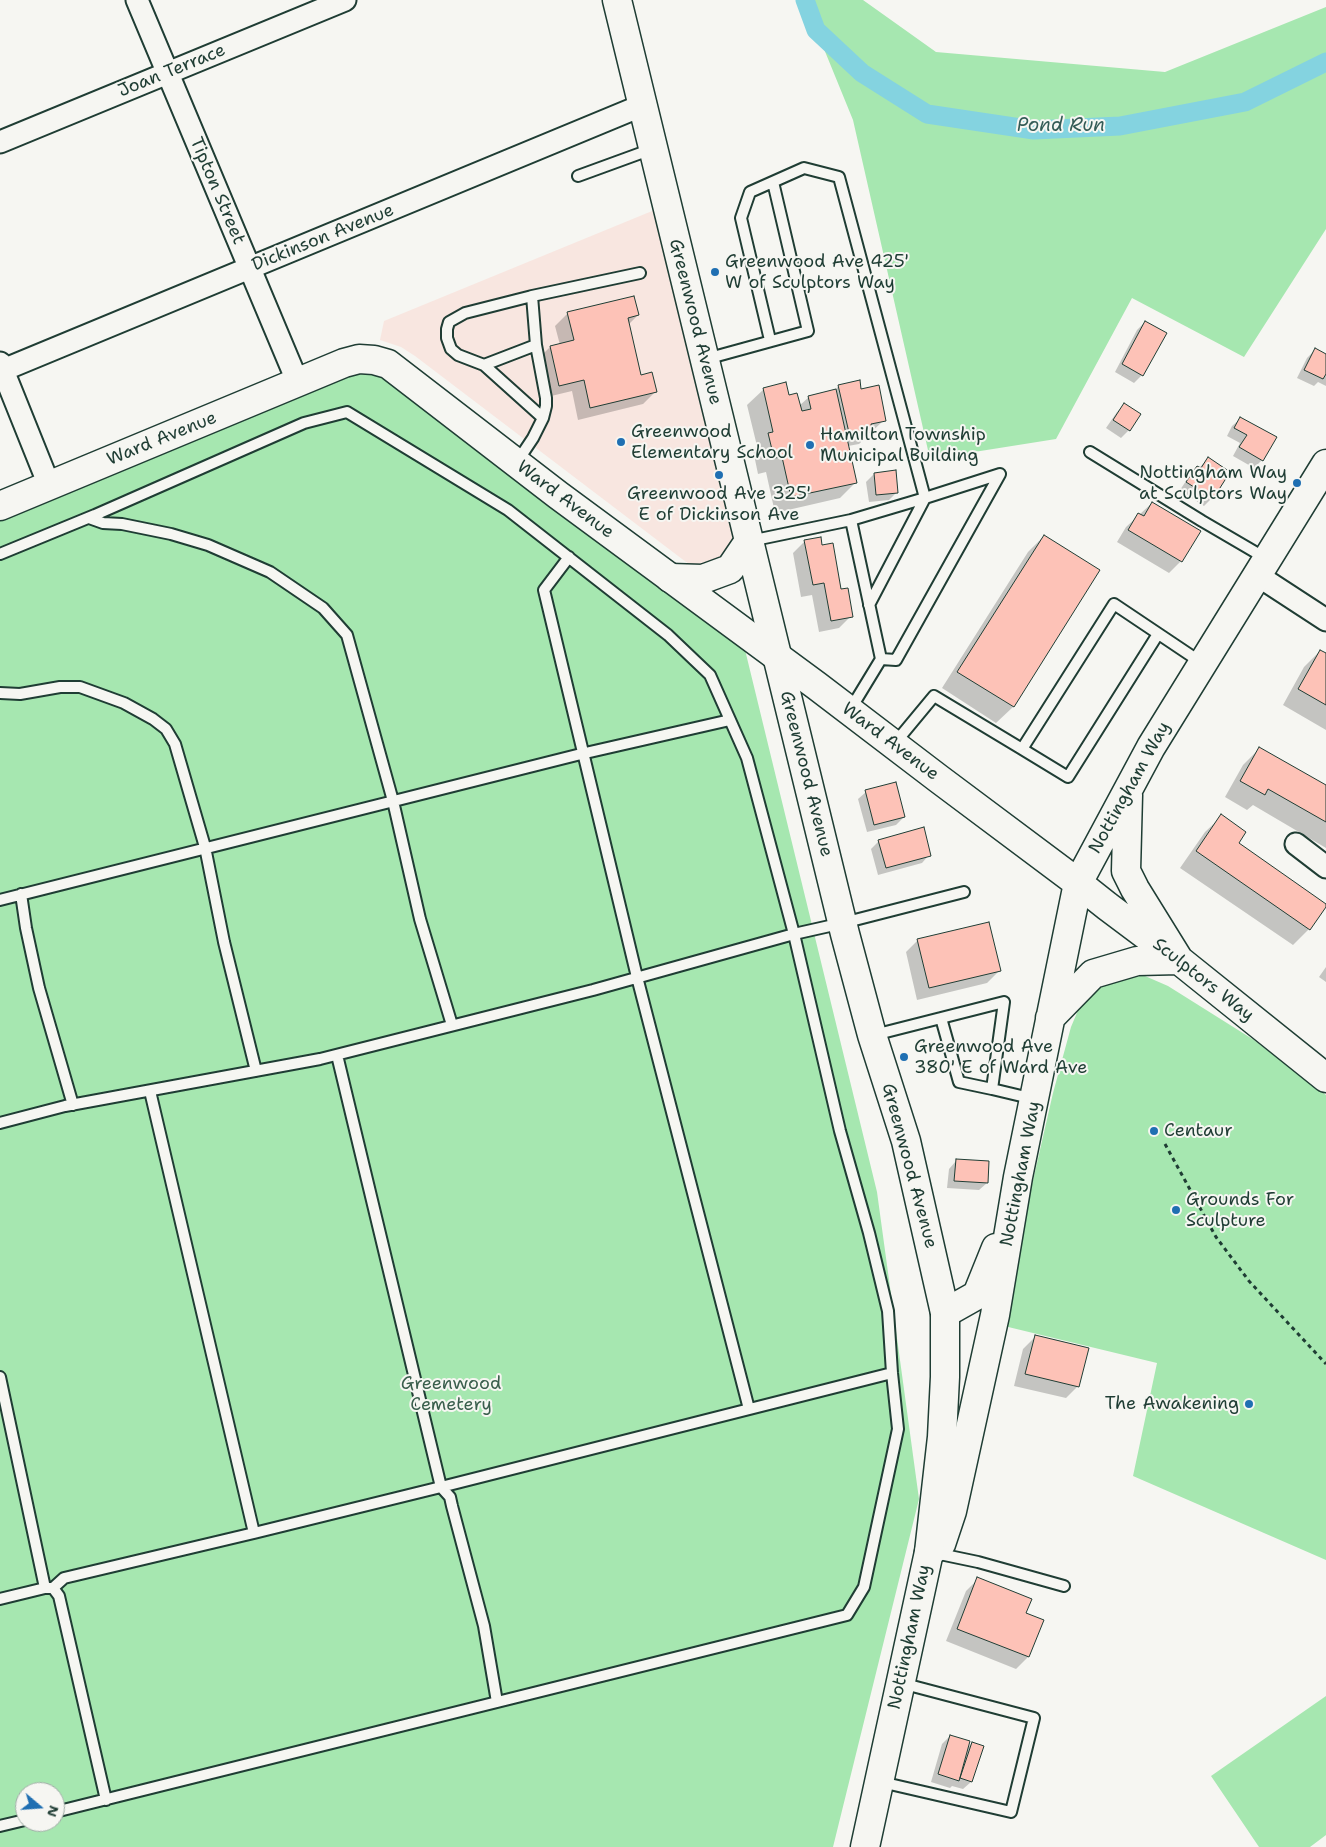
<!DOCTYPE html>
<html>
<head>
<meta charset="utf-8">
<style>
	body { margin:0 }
	#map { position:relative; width:1326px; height:1847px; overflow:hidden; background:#f6f6f2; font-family:"Shantell Sans",sans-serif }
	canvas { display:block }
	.north { position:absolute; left:15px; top:1782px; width:50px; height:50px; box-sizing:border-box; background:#f6f6f2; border:1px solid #a0aca6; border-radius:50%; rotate:108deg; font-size:14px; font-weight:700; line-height:20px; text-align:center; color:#1f3d34 }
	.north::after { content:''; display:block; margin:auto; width:18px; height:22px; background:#1f6fb2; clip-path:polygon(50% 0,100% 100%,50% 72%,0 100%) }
</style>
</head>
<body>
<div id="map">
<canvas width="1326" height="1847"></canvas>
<div class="north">N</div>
</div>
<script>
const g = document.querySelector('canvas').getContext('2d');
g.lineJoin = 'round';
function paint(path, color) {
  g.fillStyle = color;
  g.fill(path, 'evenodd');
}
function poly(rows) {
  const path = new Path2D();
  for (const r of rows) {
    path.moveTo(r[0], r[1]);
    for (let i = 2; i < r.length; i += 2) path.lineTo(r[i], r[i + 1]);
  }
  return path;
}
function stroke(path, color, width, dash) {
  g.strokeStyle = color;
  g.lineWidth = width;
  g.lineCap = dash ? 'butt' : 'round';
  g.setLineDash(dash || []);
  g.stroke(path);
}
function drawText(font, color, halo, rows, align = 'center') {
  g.font = font + ' "Shantell Sans",sans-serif';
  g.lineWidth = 4;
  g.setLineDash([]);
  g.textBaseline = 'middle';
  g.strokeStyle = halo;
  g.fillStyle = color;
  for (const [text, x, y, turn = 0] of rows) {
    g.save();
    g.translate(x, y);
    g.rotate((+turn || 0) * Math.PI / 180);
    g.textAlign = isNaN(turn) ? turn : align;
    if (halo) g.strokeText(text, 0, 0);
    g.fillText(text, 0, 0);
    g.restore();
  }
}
paint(poly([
	[657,209,734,527,735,542,733,554,698,568,686,562,415,356,401,347,380,340,384,321]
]), '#f8e6e0');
paint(poly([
	[804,0,863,0,936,52,1165,72,1326,7,1326,229,1244,357,1132,298,1056,439,930,459,853,120],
	[382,353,738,621,877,1192,919,1499,833,1847,0,1847,0,508],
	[25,1792,55,1792,55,1822,25,1822],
	[1145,976,1168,986,1254,1040,1326,1095,1326,1560,1133,1476,1157,1363,1000,1325,1053,1093,1071,1027,1079,1008,1099,985,1118,977],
	[1326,1696,1326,1835,1310,1847,1259,1847,1211,1776]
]), '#a6e7b0');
paint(poly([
	[568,313,638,315,628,325,640,377,655,392,643,404,578,420,572,391,547,397,538,359,550,347,560,345,555,326],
	[1145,322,1142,375,1134,383,1115,372,1137,330],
	[1315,350,1326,355,1326,386,1318,382,1314,386,1297,378,1307,358],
	[839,386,860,390,884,420,859,444,848,446,856,482,840,498,775,513,766,472,758,474,753,450,757,446,747,405,764,389,788,396,799,406,809,397,833,391],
	[1125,404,1129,430,1121,438,1106,428,1117,412],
	[1240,419,1262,460,1254,468,1233,456,1240,443,1227,436,1232,426],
	[1208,459,1212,498,1204,506,1180,490,1190,475,1197,467,1199,468],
	[874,474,897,492,889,500,869,502,866,482],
	[1152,503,1181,561,1169,573,1117,542,1126,527],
	[1044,536,1098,571,1013,707,996,723,942,688,1028,552],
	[805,541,821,547,851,616,839,628,819,632,812,595,801,597,793,553],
	[1320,651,1326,654,1326,730,1283,705,1304,667],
	[1260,748,1326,787,1326,848,1253,805,1247,810,1225,797,1243,765],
	[866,792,904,817,896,825,867,832,858,799],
	[1222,816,1237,843,1326,905,1309,929,1293,945,1180,868,1205,832],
	[879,841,929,855,922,863,878,875,871,849],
	[918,940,999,971,987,983,917,1000,906,952],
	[1326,967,1326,982,1319,977],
	[956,1161,987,1183,979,1190,947,1188,949,1169],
	[1035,1337,1078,1386,1066,1398,1014,1386,1023,1349],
	[978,1579,1024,1614,1028,1657,1016,1669,946,1641,966,1591],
	[950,1736,967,1748,972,1743,971,1782,963,1789,952,1786,950,1788,931,1782,942,1744]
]), '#0003');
stroke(poly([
	[805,0,816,30,862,73,927,114,1034,130,1120,126,1245,102,1326,62]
]), '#84d3e0', 19);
const building = poly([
	[634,296,639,315,628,318,641,375,652,372,657,392,590,408,584,380,559,386,550,346,574,340,567,312,634,296],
	[1145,321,1167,333,1143,376,1122,364,1145,321],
	[1315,348,1326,354,1326,374,1323,379,1304,370,1315,348],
	[860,380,861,389,879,385,886,421,871,424,872,432,850,437,838,385,860,380],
	[786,382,789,395,797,393,802,411,811,409,808,396,836,389,857,483,791,497,782,457,774,458,768,433,773,432,763,388,786,382],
	[1124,403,1141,414,1130,431,1113,420,1124,403],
	[1240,417,1277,437,1263,461,1239,447,1247,435,1234,428,1240,417],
	[1208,457,1230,472,1213,499,1186,482,1197,466,1201,468,1208,457],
	[896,470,898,493,876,495,874,473,896,470],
	[1152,502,1201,531,1182,562,1128,530,1138,513,1144,516,1152,502],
	[1044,535,1100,570,1014,707,957,672,1044,535],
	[821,537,822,545,833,543,841,589,848,588,853,617,831,621,824,583,813,585,804,540,821,537],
	[1320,650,1326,653,1326,705,1298,689,1320,650],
	[1259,747,1326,785,1326,822,1268,789,1265,795,1240,781,1259,747],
	[896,782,905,817,874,825,865,790,896,782],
	[1221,814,1246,832,1239,843,1326,904,1326,907,1310,930,1196,851,1221,814],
	[924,827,931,856,886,868,878,840,924,827],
	[989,922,1001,971,929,988,917,939,989,922],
	[956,1159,989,1161,988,1183,954,1181,956,1159],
	[1035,1335,1089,1348,1079,1387,1025,1374,1035,1335],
	[977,1577,1032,1599,1026,1613,1044,1620,1029,1657,957,1629,977,1577],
	[950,1735,970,1741,959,1781,938,1774,950,1735],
	[972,1742,984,1746,972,1782,960,1778,972,1742]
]);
paint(building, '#fdc2b7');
stroke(building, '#1f3d34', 1);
const lane = poly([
	[578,176,652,149],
	[536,345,484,365,543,418],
	[706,359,808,331,773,182],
	[484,365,458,355,451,349,447,338,447,329,449,322,465,313,532,296],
	[1090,452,1202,521,1267,559],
	[517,462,533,438,543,418,546,406,546,398,536,345,532,296,640,273],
	[89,518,103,523,122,524,171,534,208,545,270,572,323,608,347,635,393,801,420,919,452,1025],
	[750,541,851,520,925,498,839,177,804,168,750,192,741,218,770,340],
	[0,554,95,515,304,423,347,412,508,510,668,635,710,675,747,758,794,934,840,1131,869,1233,888,1311,892,1373,898,1429,864,1587,847,1615,55,1812],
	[569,557,544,590,637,977,749,1409],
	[869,605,925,498,1000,474,896,660,881,659],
	[0,693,20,694,60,687,80,687,124,703,153,719,166,729,175,744,205,847,224,942,256,1071],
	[850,710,881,659,851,520],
	[895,743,934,696,1022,749,1114,604,1202,663],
	[1022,749,1068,777,1158,634],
	[21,894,26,928,39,988,73,1105],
	[0,900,581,754,730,720],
	[941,1018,959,1082,992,1089],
	[874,1035,1004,1002,992,1089,1034,1099],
	[150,1091,254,1533,441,1487,337,1055],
	[0,1123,65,1106,320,1059,593,990,794,934,843,923,964,892],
	[0,1377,45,1588,0,1599],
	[441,1487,892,1373],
	[441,1487,450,1497,452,1506,484,1626,497,1702],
	[935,1553,978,1562,1064,1586],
	[45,1588,53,1588,59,1596,106,1800],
	[53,1588,64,1578,254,1533],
	[881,1782,1011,1812,1034,1718,901,1683],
	[0,1826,25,1820]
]);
const street = poly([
	[137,0,298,383],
	[0,142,345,0],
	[0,363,49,485],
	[3,370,643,105],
	[1257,575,1326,620],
	[1296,844,1326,867]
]);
const secondary = poly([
	[0,506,344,363,359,359,374,360,388,364,558,495,817,686,939,779,1078,883,1107,906,1179,960,1326,1078],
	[1050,1018,1093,974,1137,961,1179,960,1135,889,1126,871,1128,795],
	[945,1313,977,1295,996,1248],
	[929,1552,941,1544,952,1511,995,1315,1018,1177,1078,883,1151,747,1326,464]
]);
const primary = poly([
	[617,0,845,934,872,1035,906,1141,945,1313,945,1377,942,1437,929,1552,865,1847],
	[670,578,703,579,730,569,749,541]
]);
stroke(lane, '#1f3d34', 14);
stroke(street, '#1f3d34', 25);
stroke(secondary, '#1f3d34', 31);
stroke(primary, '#1f3d34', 31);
stroke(poly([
	[1165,1144,1216,1237,1249,1281,1326,1364]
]), '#1f3d34', 3, [4, 4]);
stroke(lane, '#f6f6f2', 10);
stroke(street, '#f6f6f2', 21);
stroke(secondary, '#f6f6f2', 28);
stroke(primary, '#f6f6f2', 28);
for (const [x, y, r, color] of [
	[715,272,5,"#1f6fb2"],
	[621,442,5,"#1f6fb2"],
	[810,445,5,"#1f6fb2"],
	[719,475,5,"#1f6fb2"],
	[1297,483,5,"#1f6fb2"],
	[904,1057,5,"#1f6fb2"],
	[1154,1131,5,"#1f6fb2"],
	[1176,1210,5,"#1f6fb2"],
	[1249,1404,5,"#1f6fb2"]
]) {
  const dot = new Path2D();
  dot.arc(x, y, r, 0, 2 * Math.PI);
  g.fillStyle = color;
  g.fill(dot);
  stroke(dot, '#f6f6f2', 2);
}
drawText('18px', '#1f3d34', '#f6f6f2', [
	["Joan Terrace",172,71,-22],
	["Tipton Street",217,191,67],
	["Dickinson Avenue",323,238,-22],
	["Greenwood Avenue",695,322,76],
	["Ward Avenue",162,439,-22],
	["Ward Avenue",565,500,37],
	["Ward Avenue",890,742,37],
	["Greenwood Avenue",806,774,76],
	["Nottingham Way",1130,788,-61],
	["Sculptors Way",1203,980,38],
	["Greenwood Avenue",909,1166,75],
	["Nottingham Way",1021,1174,-79],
	["Nottingham Way",910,1637,-78]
]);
drawText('18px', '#1f3d34', '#f6f6f2', [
	["Greenwood Ave 425'",725,262],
	["W of Sculptors Way",725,283],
	["Greenwood",631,432],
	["Elementary School",631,453],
	["Hamilton Township",820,435],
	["Municipal Building",820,456],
	["Nottingham Way",1287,473,"right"],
	["at Sculptors Way",1287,494,"right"],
	["Greenwood Ave 325'",719,494,"center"],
	["E of Dickinson Ave",719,515,"center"],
	["Greenwood Ave",914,1047],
	["380' E of Ward Ave",914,1068],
	["Centaur",1164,1131],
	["Grounds For",1186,1200],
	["Sculpture",1186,1221],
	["The Awakening",1239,1404,"right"]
], 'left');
drawText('18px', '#3a5f4d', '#f6f6f2', [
	["Greenwood",451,1384],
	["Cemetery",451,1405]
]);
drawText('italic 19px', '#335b56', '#f6f6f2', [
	["Pond Run",1061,126]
]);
</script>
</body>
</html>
